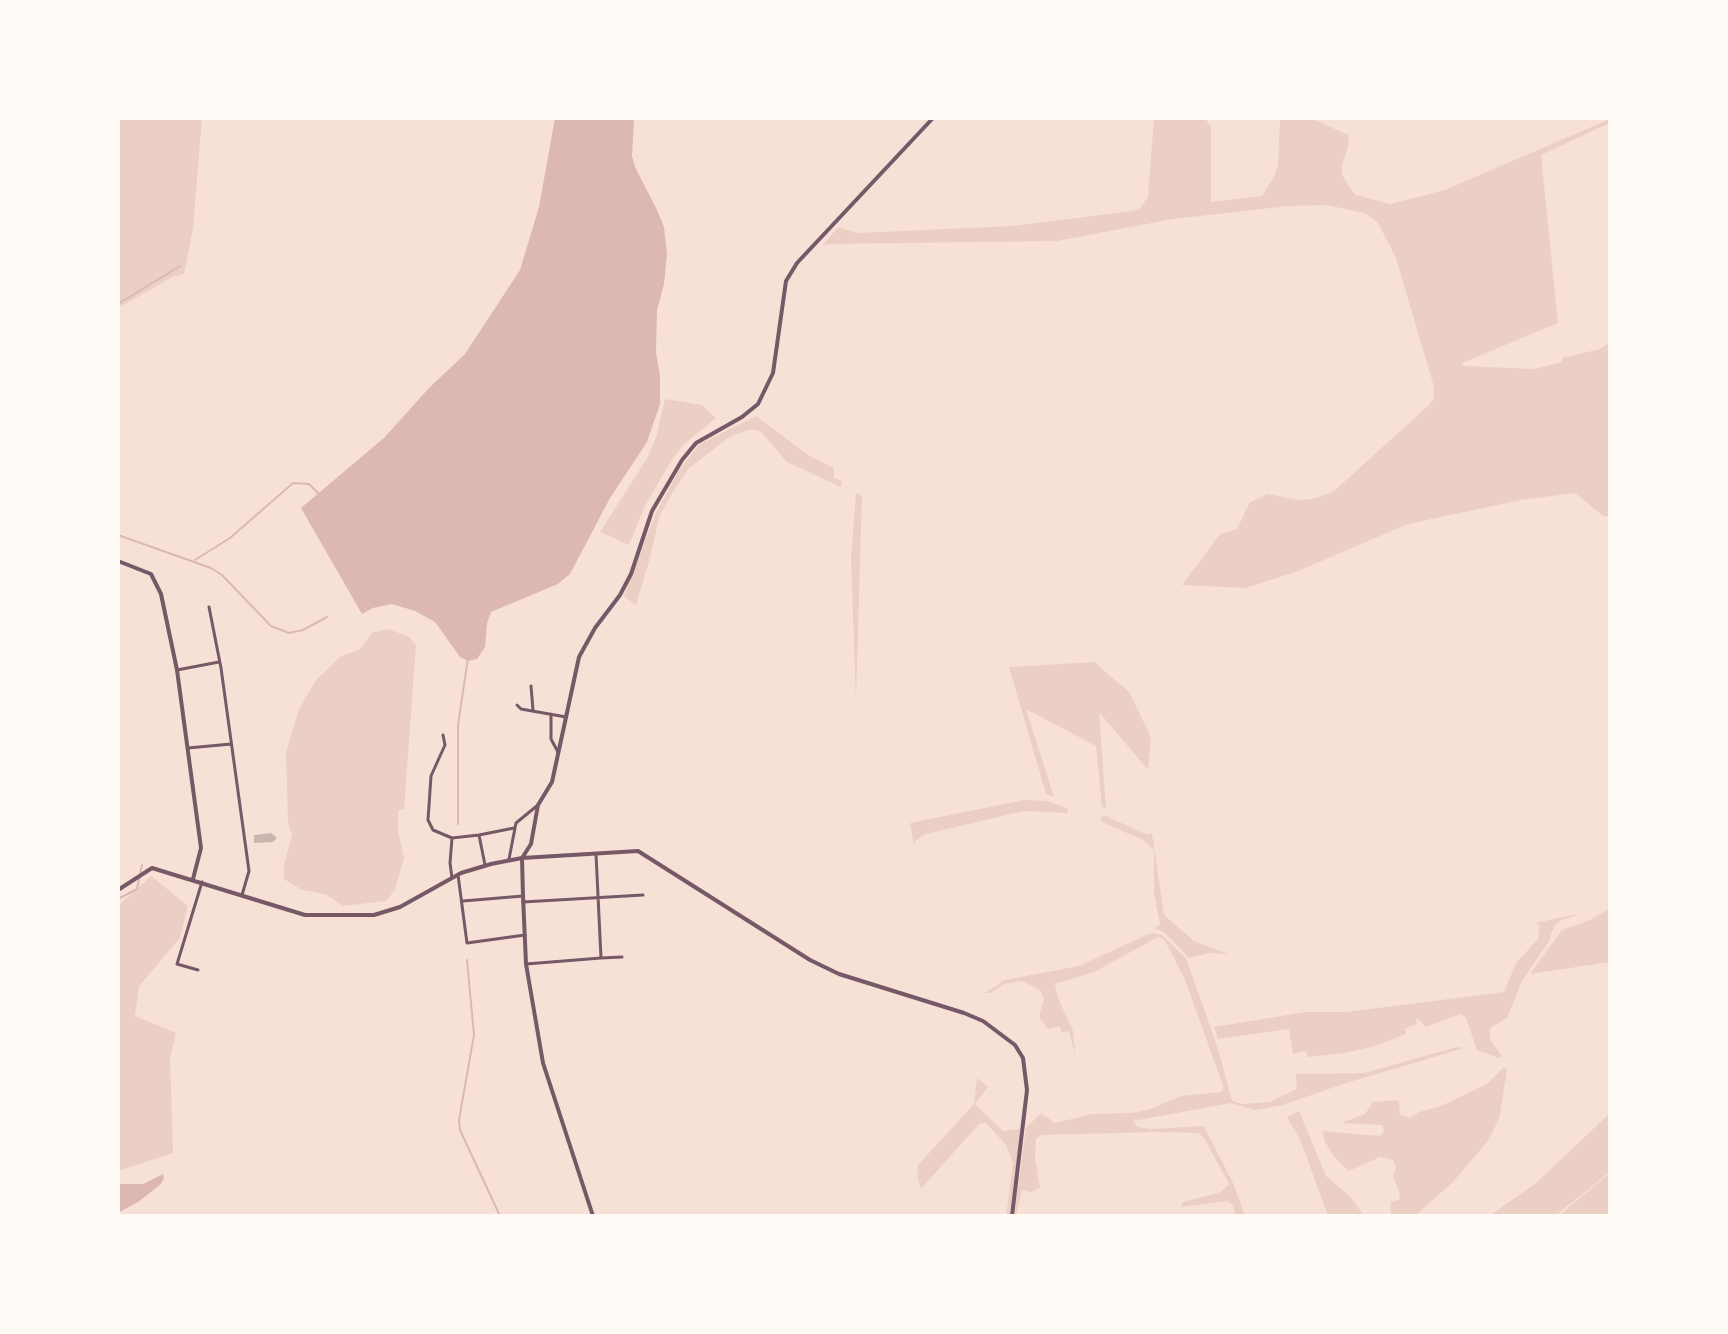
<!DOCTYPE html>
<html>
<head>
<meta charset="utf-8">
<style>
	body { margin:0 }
	#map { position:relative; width:1728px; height:1334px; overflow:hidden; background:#f7e1d7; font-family:"Alegreya Sans",sans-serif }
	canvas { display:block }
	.frame { position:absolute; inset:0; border:120px solid #fffaf5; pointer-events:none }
</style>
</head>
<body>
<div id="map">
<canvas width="1728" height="1334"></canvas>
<div class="frame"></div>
</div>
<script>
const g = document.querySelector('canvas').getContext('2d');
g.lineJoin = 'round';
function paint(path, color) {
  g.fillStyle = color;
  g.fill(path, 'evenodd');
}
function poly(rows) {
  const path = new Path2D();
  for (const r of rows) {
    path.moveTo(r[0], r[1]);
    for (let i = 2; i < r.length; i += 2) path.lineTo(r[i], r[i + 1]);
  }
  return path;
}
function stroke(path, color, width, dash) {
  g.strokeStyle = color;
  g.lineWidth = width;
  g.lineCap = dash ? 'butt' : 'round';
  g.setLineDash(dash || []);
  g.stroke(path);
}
paint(poly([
	[118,118,202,118,193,228,184,274,172,277,118,308],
	[1154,118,1205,118,1211,127,1211,202,1262,196,1274,177,1278,165,1280,118,1311,118,1348,135,1349,143,1342,165,1342,174,1351,190,1356,195,1390,204,1445,190,1610,119,1610,123,1541,155,1558,323,1462,363,1463,366,1534,369,1562,362,1562,358,1600,349,1610,342,1610,516,1603,516,1575,493,1521,500,1408,524,1296,572,1245,588,1182,585,1220,534,1237,529,1250,502,1268,494,1298,500,1313,499,1333,492,1429,405,1434,398,1434,387,1396,258,1378,223,1365,213,1326,205,1289,206,1173,219,1057,241,829,244,822,246,838,227,858,233,1013,226,1133,211,1140,208,1148,197],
	[665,399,702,405,716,418,683,445,671,461,645,506,629,545,600,532,647,458,656,438],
	[756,416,808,455,834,468,834,478,842,481,841,487,787,462,761,432,752,429,731,436,689,468,673,492,659,517,650,558,636,605,624,596,655,515,679,470,700,444],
	[856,493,862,496,856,700,851,558],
	[389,629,409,637,416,645,404,809,398,811,398,831,404,858,395,890,386,901,343,906,325,894,302,890,284,879,284,865,292,834,288,823,286,753,299,709,316,680,341,656,359,650,372,633],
	[1094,662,1129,692,1151,737,1148,770,1099,712,1106,808,1102,807,1096,746,1026,709,1054,797,1046,794,1009,667],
	[1024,800,1047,801,1067,808,1068,813,1024,811,926,834,915,841,914,846,910,823],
	[1104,815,1147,835,1152,833,1164,915,1194,941,1228,954,1209,953,1189,958,1164,932,1155,928,1160,924,1154,894,1154,850,1143,840,1102,822,1101,817],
	[151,876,188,906,180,938,139,986,135,1016,176,1033,170,1058,173,1153,118,1171,118,906],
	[1610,908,1610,962,1530,974,1562,930,1590,920],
	[1582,913,1560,921,1554,926,1549,941,1522,981,1507,1018,1490,1028,1490,1040,1502,1056,1499,1058,1477,1050,1466,1018,1460,1014,1426,1027,1416,1018,1417,1024,1401,1030,1406,1029,1406,1034,1375,1046,1345,1053,1308,1057,1306,1052,1308,1050,1293,1054,1289,1029,1218,1039,1214,1027,1306,1012,1346,1012,1504,992,1516,963,1538,939,1540,925,1535,923],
	[1151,933,1162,935,1186,958,1218,1049,1232,1101,1243,1104,1270,1102,1297,1089,1296,1074,1364,1073,1457,1047,1464,1048,1343,1084,1283,1105,1255,1110,1231,1103,1133,1121,1137,1127,1150,1129,1204,1126,1234,1185,1245,1216,1235,1216,1233,1205,1227,1201,1181,1207,1183,1202,1221,1192,1229,1184,1204,1138,1198,1133,1158,1132,1041,1135,1036,1139,1035,1157,1040,1188,1031,1192,1022,1190,1016,1216,1014,1216,1026,1128,1041,1113,1055,1123,1092,1114,1130,1113,1148,1110,1181,1096,1221,1092,1224,1088,1185,980,1164,939,1158,937,1094,972,1055,984,1058,998,1073,1031,1075,1055,1069,1031,1062,1033,1059,1026,1048,1029,1039,1017,1044,998,1039,989,1021,981,1004,984,991,993,985,993,1005,980,1079,966],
	[1504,1067,1507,1070,1499,1119,1488,1141,1453,1182,1415,1216,1391,1216,1391,1202,1399,1200,1400,1195,1393,1176,1396,1166,1393,1160,1380,1157,1349,1171,1334,1157,1324,1140,1323,1131,1380,1136,1384,1131,1382,1125,1341,1123,1365,1114,1373,1102,1396,1100,1399,1102,1400,1114,1410,1118,1419,1112,1441,1106,1487,1084],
	[977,1078,988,1087,975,1104,1003,1131,1021,1129,1010,1216,1006,1216,1013,1163,1006,1145,986,1123,979,1124,921,1189,917,1176,918,1165,974,1104],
	[1299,1111,1326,1176,1350,1196,1364,1216,1328,1216,1300,1139,1287,1117],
	[1610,1113,1610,1172,1555,1216,1489,1216,1535,1184],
	[1610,1174,1610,1216,1558,1216,1605,1177]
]), '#ebcfc5');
paint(poly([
	[555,118,634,118,632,156,635,167,657,210,664,227,667,254,664,284,657,310,656,353,660,375,660,404,647,442,610,498,570,574,558,584,491,612,487,623,485,647,477,659,468,661,460,657,435,622,415,611,392,604,373,608,362,614,301,508,385,437,428,389,465,354,520,270,539,207],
	[163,1174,164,1178,161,1184,138,1202,118,1213,118,1184,143,1184]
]), '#dcb8b0');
stroke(poly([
	[118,304,180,266],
	[118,535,211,568,222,575,271,626,289,633,303,630,327,617],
	[195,560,230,538,293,483,309,484,318,493],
	[458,824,458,725,468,658],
	[118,899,137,889,142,865],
	[467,960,474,1035,459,1120,460,1130,500,1216]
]), '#dcb8b0', 2);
paint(poly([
	[271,833,277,838,273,842,254,843,254,835]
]), '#ccb4b1');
stroke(poly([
	[209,607,221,668,249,871,242,895],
	[177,670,219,662],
	[531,686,533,710],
	[517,705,521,709,566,717],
	[551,714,551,739,558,752],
	[443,735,445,745,431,776,428,820,433,830,452,838],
	[188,748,231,744],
	[509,859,516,823,538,805],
	[485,865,479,835,514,828],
	[458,875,467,943,525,935],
	[452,878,450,863,452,838,479,835],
	[463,901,523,896],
	[523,902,643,895],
	[601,958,622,957],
	[526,964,601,958,596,854],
	[198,970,177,964,202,882]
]), '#755966', 3);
stroke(poly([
	[118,561,151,574,161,594,177,670,201,848,193,879],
	[118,890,152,868,305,915,374,915,400,907,461,873,491,864,522,858,638,851,810,960,839,974,964,1013,983,1021,1015,1045,1023,1058,1027,1090,1012,1216],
	[593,1216,543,1063,526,964,523,896,522,858,531,844,538,805,552,782,579,657,595,628,620,595,631,574,652,511,682,460,696,443,742,417,758,404,773,373,786,281,797,263,933,118]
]), '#755966', 4);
</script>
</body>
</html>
